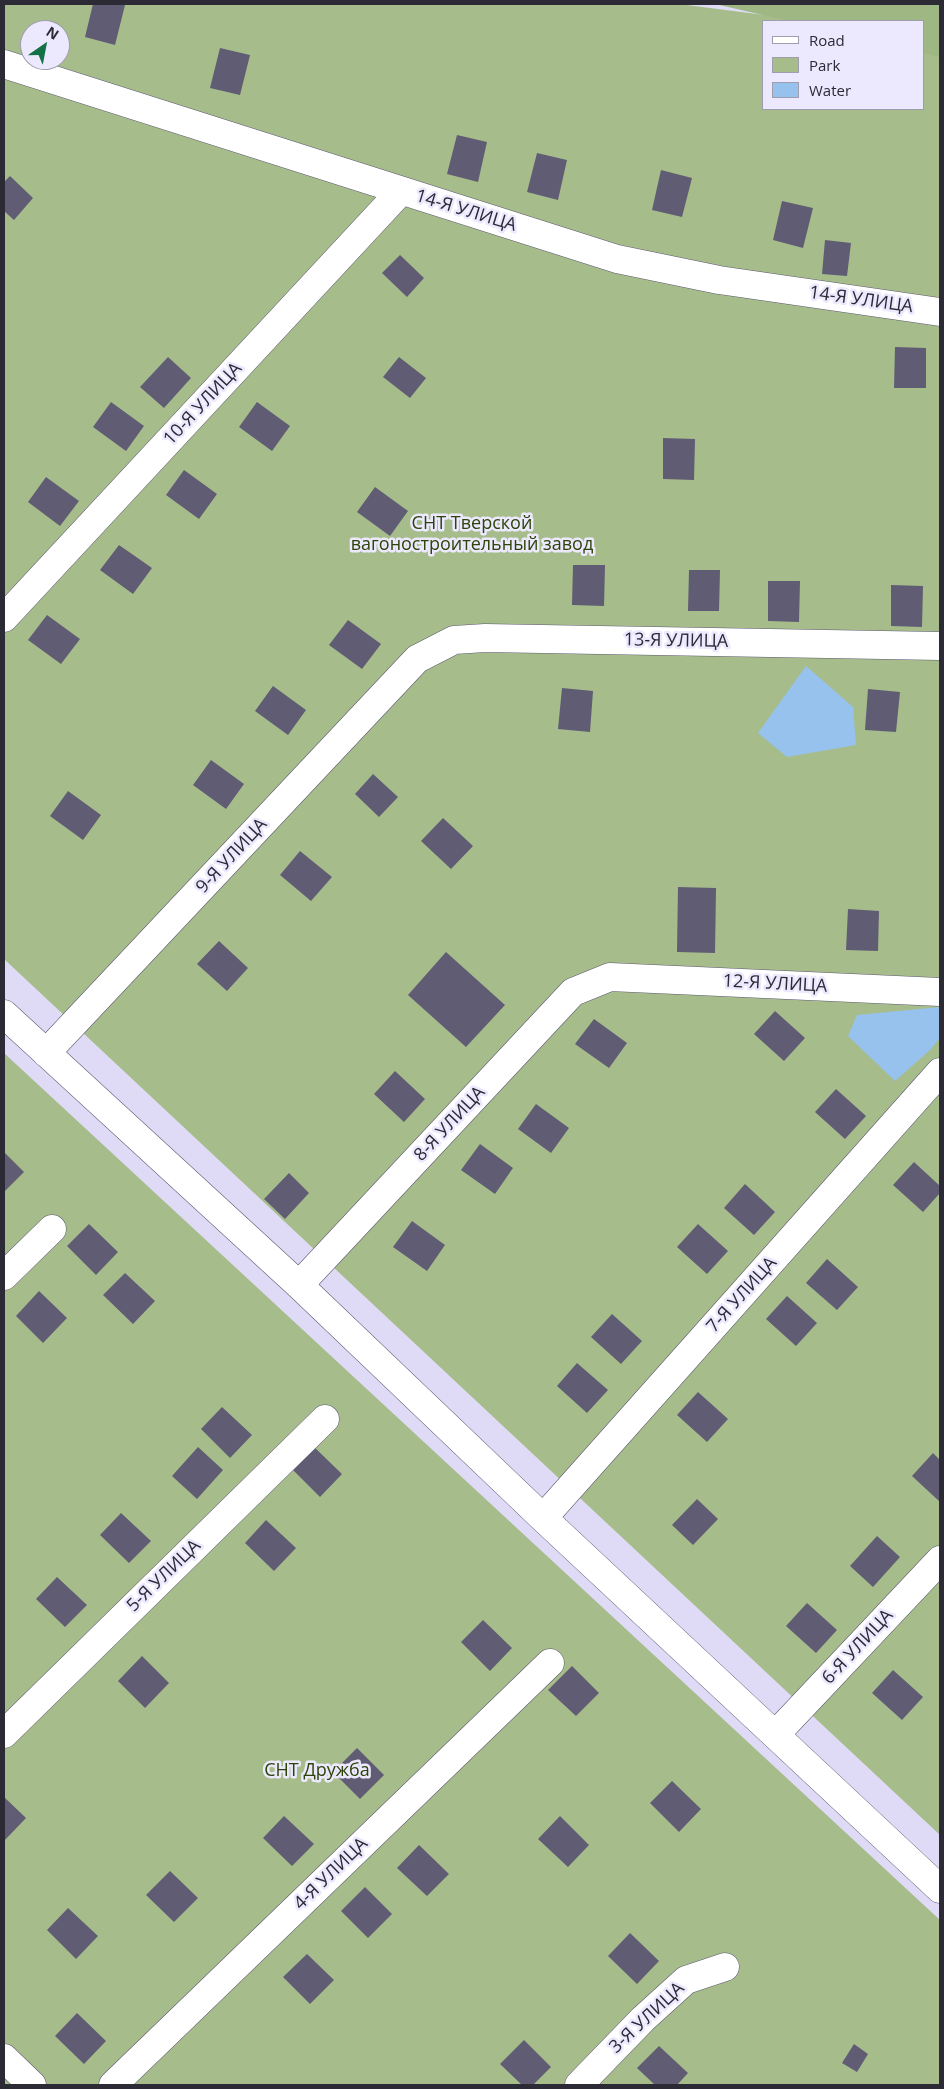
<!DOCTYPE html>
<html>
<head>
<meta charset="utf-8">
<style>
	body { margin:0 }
	#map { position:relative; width:944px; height:2089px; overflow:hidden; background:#dfdbf6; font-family:"Open Sans",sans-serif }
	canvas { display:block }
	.frame { position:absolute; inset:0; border:5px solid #2c2a34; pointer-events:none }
	.legend { position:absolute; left:762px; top:20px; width:162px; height:90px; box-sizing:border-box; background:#ece9ff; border:1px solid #9f9dae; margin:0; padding:6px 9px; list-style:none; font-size:15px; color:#2c2a34 }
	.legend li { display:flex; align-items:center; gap:10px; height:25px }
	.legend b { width:25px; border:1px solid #9f9dae }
	.north { position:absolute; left:20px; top:20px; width:50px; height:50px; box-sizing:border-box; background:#ece9ff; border:1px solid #9f9dae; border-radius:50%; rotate:33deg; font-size:14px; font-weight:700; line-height:20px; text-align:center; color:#2c2a34 }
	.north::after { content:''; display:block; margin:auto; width:18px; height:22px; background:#137146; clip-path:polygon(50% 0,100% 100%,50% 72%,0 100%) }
</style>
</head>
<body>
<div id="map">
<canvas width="944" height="2089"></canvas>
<div class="frame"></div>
<ul class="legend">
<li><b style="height:6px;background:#fff"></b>Road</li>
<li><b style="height:14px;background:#a6bd8b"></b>Park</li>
<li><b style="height:14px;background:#97c2ed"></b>Water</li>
</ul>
<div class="north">N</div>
</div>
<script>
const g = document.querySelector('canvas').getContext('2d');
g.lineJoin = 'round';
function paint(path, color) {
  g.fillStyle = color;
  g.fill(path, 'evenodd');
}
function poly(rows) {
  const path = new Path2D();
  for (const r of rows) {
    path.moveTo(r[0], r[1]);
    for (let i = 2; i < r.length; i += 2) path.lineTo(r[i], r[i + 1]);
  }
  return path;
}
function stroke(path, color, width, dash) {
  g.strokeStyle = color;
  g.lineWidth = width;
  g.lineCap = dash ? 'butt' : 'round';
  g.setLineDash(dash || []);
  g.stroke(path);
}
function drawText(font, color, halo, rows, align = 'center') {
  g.font = font + ' "Open Sans",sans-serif';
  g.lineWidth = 5;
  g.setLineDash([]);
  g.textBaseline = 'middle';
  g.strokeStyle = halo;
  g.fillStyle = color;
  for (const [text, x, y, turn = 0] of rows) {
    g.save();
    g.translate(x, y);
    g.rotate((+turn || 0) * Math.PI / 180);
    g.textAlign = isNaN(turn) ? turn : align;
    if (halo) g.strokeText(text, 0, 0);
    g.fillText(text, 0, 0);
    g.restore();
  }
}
paint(poly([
	[4,4,679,4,811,21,763,21,763,109,923,109,923,36,940,38,940,1835,4,959],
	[30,30,60,30,60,60,30,60],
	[4,1053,940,1920,940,2085,4,2085]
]), '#a6bd8b');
paint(poly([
	[715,4,940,4,940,57,923,53,923,21,789,21]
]), '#9fb782');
paint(poly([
	[806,666,853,707,856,745,787,757,758,733],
	[940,1007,940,1038,930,1050,895,1081,848,1036,857,1015]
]), '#97c2ed');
paint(poly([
	[93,4,125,5,115,45,85,37],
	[220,48,250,55,240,95,210,88],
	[457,135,487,142,478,182,447,174],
	[537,153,567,160,558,200,527,192],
	[661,170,692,178,682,217,652,210],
	[10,176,33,198,14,220,4,211,4,182],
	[782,201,813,208,803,248,773,240],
	[825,240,851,243,847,276,822,274],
	[400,255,424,278,407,297,382,273],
	[895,347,926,348,926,388,894,388],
	[168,357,191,378,164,408,140,387],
	[399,357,426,378,410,398,383,377],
	[111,402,144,426,126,451,93,427],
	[257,402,290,426,272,451,239,427],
	[663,438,695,439,694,480,663,479],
	[184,470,217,494,199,519,166,495],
	[46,477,79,501,60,526,28,502],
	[375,487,408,511,390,536,357,512],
	[119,545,152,568,133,594,100,570],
	[573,565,605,565,604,606,572,605],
	[689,570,720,570,719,611,688,611],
	[768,581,800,581,799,622,768,621],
	[891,585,923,586,922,627,891,626],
	[47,615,80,639,61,664,28,640],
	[348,620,381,644,362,669,329,645],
	[273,686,306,710,288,735,255,711],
	[562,688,593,691,590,732,558,729],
	[868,689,900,692,896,732,865,730],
	[211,760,244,784,226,809,193,785],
	[373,774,398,797,379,817,355,794],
	[68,791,101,815,83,840,50,816],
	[443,818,473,846,451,869,421,841],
	[300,851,332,877,311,901,280,875],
	[678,887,716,888,715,953,677,952],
	[848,909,879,911,878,951,846,950],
	[219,941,248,968,227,991,197,964],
	[446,952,505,1005,466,1047,408,995],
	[775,1011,805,1038,784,1061,754,1034],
	[594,1019,627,1043,609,1068,575,1044],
	[395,1071,425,1099,404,1122,374,1094],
	[836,1089,866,1116,845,1139,815,1112],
	[536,1104,569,1128,551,1153,518,1129],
	[480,1144,513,1168,495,1194,461,1170],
	[4,1152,24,1172,4,1192],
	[914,1162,940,1186,940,1193,923,1212,893,1185],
	[289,1173,309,1193,285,1219,264,1199],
	[745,1184,775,1212,754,1235,724,1208],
	[412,1221,445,1245,427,1271,393,1247],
	[89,1224,118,1252,96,1275,67,1246],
	[698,1224,728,1251,707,1274,677,1247],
	[827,1259,858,1287,837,1310,806,1283],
	[125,1273,155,1301,133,1324,103,1295],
	[39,1291,67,1318,43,1343,16,1316],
	[787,1296,817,1323,796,1346,766,1319],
	[612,1314,642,1341,621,1364,591,1337],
	[577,1363,608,1390,587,1413,557,1386],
	[698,1392,728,1419,707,1442,677,1415],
	[222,1407,252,1435,230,1458,201,1429],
	[313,1446,342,1474,320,1497,291,1468],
	[198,1447,223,1470,197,1499,172,1476],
	[933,1453,940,1460,940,1502,912,1476],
	[697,1499,718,1519,693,1545,672,1525],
	[121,1513,151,1541,129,1563,100,1535],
	[266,1520,296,1548,274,1571,245,1543],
	[877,1536,900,1557,873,1587,850,1566],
	[57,1577,87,1605,65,1627,36,1599],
	[807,1603,837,1630,816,1653,786,1626],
	[483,1620,512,1648,490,1671,461,1642],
	[142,1656,169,1683,145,1708,118,1681],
	[572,1666,599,1693,576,1716,548,1690],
	[893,1670,923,1697,902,1720,872,1693],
	[357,1748,384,1775,360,1799,333,1772],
	[672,1781,701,1809,679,1832,650,1803],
	[4,1797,26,1818,4,1841],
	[284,1816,314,1844,292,1866,263,1838],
	[560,1816,589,1845,568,1867,538,1839],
	[419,1845,449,1874,427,1896,397,1868],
	[170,1871,198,1898,174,1922,146,1895],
	[365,1887,392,1914,368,1938,341,1911],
	[68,1908,98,1936,76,1959,47,1930],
	[630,1933,659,1961,637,1984,608,1956],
	[307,1954,334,1980,310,2004,283,1977],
	[77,2013,106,2041,84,2064,55,2036],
	[524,2040,551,2067,533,2085,522,2085,500,2064],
	[854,2044,868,2054,857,2072,842,2063],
	[659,2046,688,2073,677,2085,655,2085,637,2068]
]), '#605c74');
const minor = poly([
	[4,64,617,259,719,280,940,312],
	[4,618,401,191],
	[4,1014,299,1285,543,1518,940,1889],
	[46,1053,417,659,454,640,485,638,940,646],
	[4,1276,52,1229],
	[299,1285,573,992,610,977,940,992],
	[543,1518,940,1072],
	[4,1734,325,1419],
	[776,1734,940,1560],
	[4,2058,32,2085],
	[113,2085,550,1663],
	[579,2085,643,2019,686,1980,725,1967]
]);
stroke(minor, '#5d5870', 29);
stroke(minor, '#fff', 28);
drawText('18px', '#2c2a34', '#ece9ff', [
	["14-Я УЛИЦА",466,211,17],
	["14-Я УЛИЦА",861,300,8],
	["10-Я УЛИЦА",203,404,-47],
	["13-Я УЛИЦА",676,641,1],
	["9-Я УЛИЦА",232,856,-47],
	["12-Я УЛИЦА",775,984,3],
	["8-Я УЛИЦА",450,1124,-47],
	["7-Я УЛИЦА",742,1295,-48],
	["5-Я УЛИЦА",164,1576,-44],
	["6-Я УЛИЦА",858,1647,-47],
	["4-Я УЛИЦА",331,1874,-44],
	["3-Я УЛИЦА",647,2018,-43]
]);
drawText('18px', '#2d4307', '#ece9ff', [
	["СНТ Тверской",472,524],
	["вагоностроительный завод",472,545],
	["СНТ Дружба",317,1771]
]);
</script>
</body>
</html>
